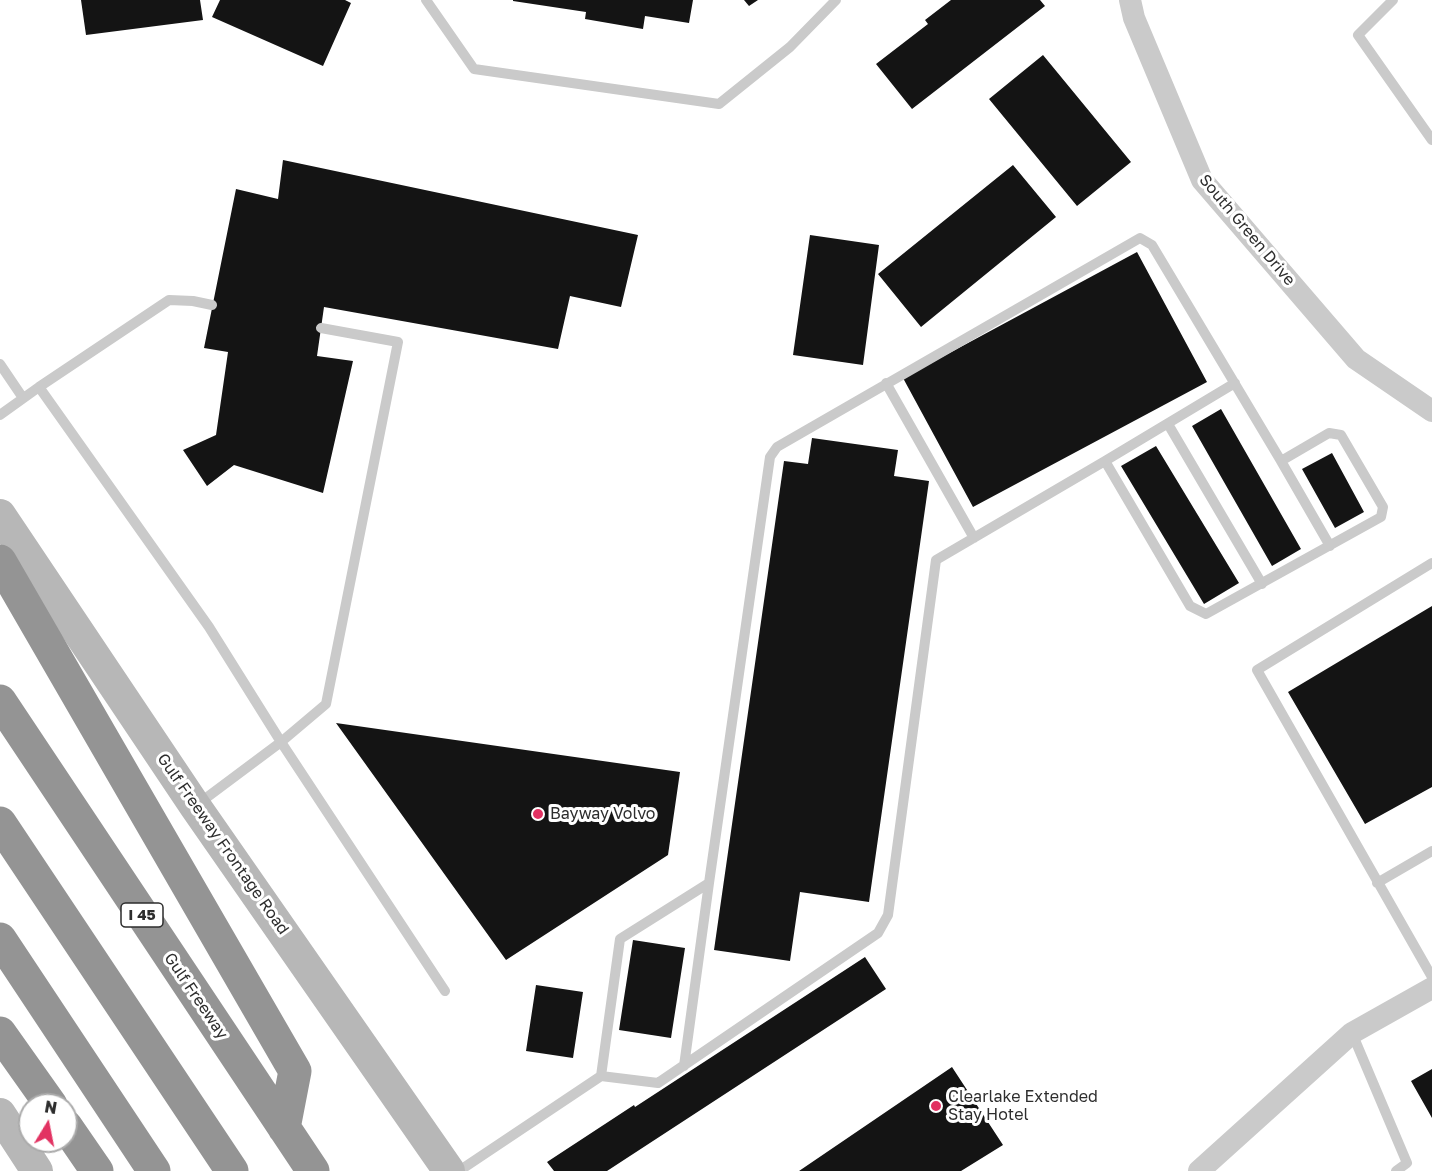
<!DOCTYPE html>
<html>
<head>
<meta charset="utf-8">
<style>
	body { margin:0 }
	#map { position:relative; width:1432px; height:1171px; overflow:hidden; background:#fff; font-family:"Golos Text",sans-serif }
	canvas { display:block }
	.north { position:absolute; left:18px; top:1093px; width:60px; height:60px; box-sizing:border-box; background:#fff; border:2px solid #ababab; border-radius:50%; rotate:10deg; font-size:16px; font-weight:700; line-height:24px; text-align:center; color:#2d2d2d }
	.north::after { content:''; display:block; margin:auto; width:21px; height:27px; background:#e23262; clip-path:polygon(50% 0,100% 100%,50% 72%,0 100%) }
</style>
</head>
<body>
<div id="map">
<canvas width="1432" height="1171"></canvas>
<div class="north">N</div>
</div>
<script>
const g = document.querySelector('canvas').getContext('2d');
g.lineJoin = 'round';
function paint(path, color) {
  g.fillStyle = color;
  g.fill(path, 'evenodd');
}
function poly(rows) {
  const path = new Path2D();
  for (const r of rows) {
    path.moveTo(r[0], r[1]);
    for (let i = 2; i < r.length; i += 2) path.lineTo(r[i], r[i + 1]);
  }
  return path;
}
function stroke(path, color, width, dash) {
  g.strokeStyle = color;
  g.lineWidth = width;
  g.lineCap = dash ? 'butt' : 'round';
  g.setLineDash(dash || []);
  g.stroke(path);
}
function drawText(font, color, halo, rows, align = 'center') {
  g.font = font + ' "Golos Text",sans-serif';
  g.lineWidth = 6;
  g.setLineDash([]);
  g.textBaseline = 'middle';
  g.strokeStyle = halo;
  g.fillStyle = color;
  for (const [text, x, y, turn = 0] of rows) {
    g.save();
    g.translate(x, y);
    g.rotate((+turn || 0) * Math.PI / 180);
    g.textAlign = isNaN(turn) ? turn : align;
    if (halo) g.strokeText(text, 0, 0);
    g.fillText(text, 0, 0);
    g.restore();
  }
}
paint(poly([
	[81,0,200,0,203,20,86,35],
	[220,0,345,0,351,3,323,66,212,17],
	[513,0,693,0,689,23,645,16,643,29,585,19,586,12,513,1],
	[744,0,758,0,749,6],
	[951,0,1040,0,1045,6,912,109,876,64,928,24,925,20],
	[1043,55,1131,162,1077,206,989,99],
	[283,160,638,235,621,307,570,296,558,349,324,307,317,356,353,361,323,493,234,465,207,486,183,450,216,435,228,352,204,348,236,189,278,199],
	[1013,165,1056,217,921,327,878,274],
	[810,235,879,245,863,365,793,355],
	[1137,252,1207,382,973,507,903,378],
	[1221,409,1301,549,1272,566,1192,426],
	[812,438,898,450,894,476,929,481,869,902,800,892,790,961,714,950,784,461,808,464],
	[1156,446,1239,583,1204,604,1121,466],
	[1332,453,1364,512,1335,528,1302,469],
	[1432,606,1432,787,1365,824,1288,692],
	[336,723,680,772,668,855,506,960],
	[633,940,685,948,671,1038,619,1030],
	[865,957,886,989,607,1171,554,1171,547,1162,634,1105,635,1107],
	[536,985,583,992,573,1058,526,1051],
	[952,1067,1003,1145,961,1171,799,1171],
	[1432,1069,1432,1118,1411,1081]
]), '#141414');
stroke(poly([
	[426,0,474,69,719,104,790,47,836,0],
	[1393,0,1358,35,1432,140],
	[212,305,193,301,169,300,39,387,209,627,281,742,445,991],
	[0,364,23,398],
	[886,383,974,538],
	[0,415,39,387],
	[1168,424,1262,584],
	[1105,461,1235,383],
	[1281,461,1330,546],
	[1432,563,1257,670,1432,977],
	[198,804,281,742,326,704,398,342,321,328],
	[1377,883,1432,851],
	[1352,1033,1407,1163,1396,1171],
	[684,1066,709,883],
	[459,1171,601,1076,658,1083,878,933,888,915,936,560,1105,461,1190,606,1206,614,1381,517,1383,507,1341,435,1329,433,1281,461,1152,245,1140,238,777,447,770,457,709,883,620,939,601,1076]
]), '#cacaca', 10);
stroke(poly([
	[1130,0,1134,18,1202,180,1356,359,1432,411],
	[1199,1171,1352,1033,1432,988]
]), '#cacaca', 22);
stroke(poly([
	[0,515,195,806,449,1171],
	[0,1114,37,1171]
]), '#b7b7b7', 32);
stroke(poly([
	[0,561,295,1071,284,1128],
	[0,701,313,1171],
	[0,823,232,1171],
	[0,939,154,1171],
	[0,1033,51,1105],
	[66,1126,97,1171]
]), '#949494', 33);
for (const [x, y, r, color] of [
	[538,814,6,"#e23262"],
	[936,1106,6,"#e23262"]
]) {
  const dot = new Path2D();
  dot.arc(x, y, r, 0, 2 * Math.PI);
  g.fillStyle = color;
  g.fill(dot);
  stroke(dot, '#fff', 2);
}
for (const [x, y, w] of [
	[142,915,42]
]) {
  const box = new Path2D();
  box.roundRect(x - w / 2, y - 12, w, 24, 4.5);
  g.fillStyle = '#fff';
  g.fill(box);
  stroke(box, '#2d2d2d', 1.5);
}
drawText('bold 15px', '#2d2d2d', null, [
	["I 45",142,915]
]);
drawText('16px', '#2d2d2d', '#fff', [
	["South Green Drive",1247,230,50],
	["Gulf Freeway Frontage Road",223,844,55],
	["Gulf Freeway",196,996,56]
]);
drawText('16px', '#2d2d2d', '#fff', [
	["Bayway Volvo",550,814],
	["Clearlake Extended",948,1097],
	["Stay Hotel",948,1115]
], 'left');
</script>
</body>
</html>
